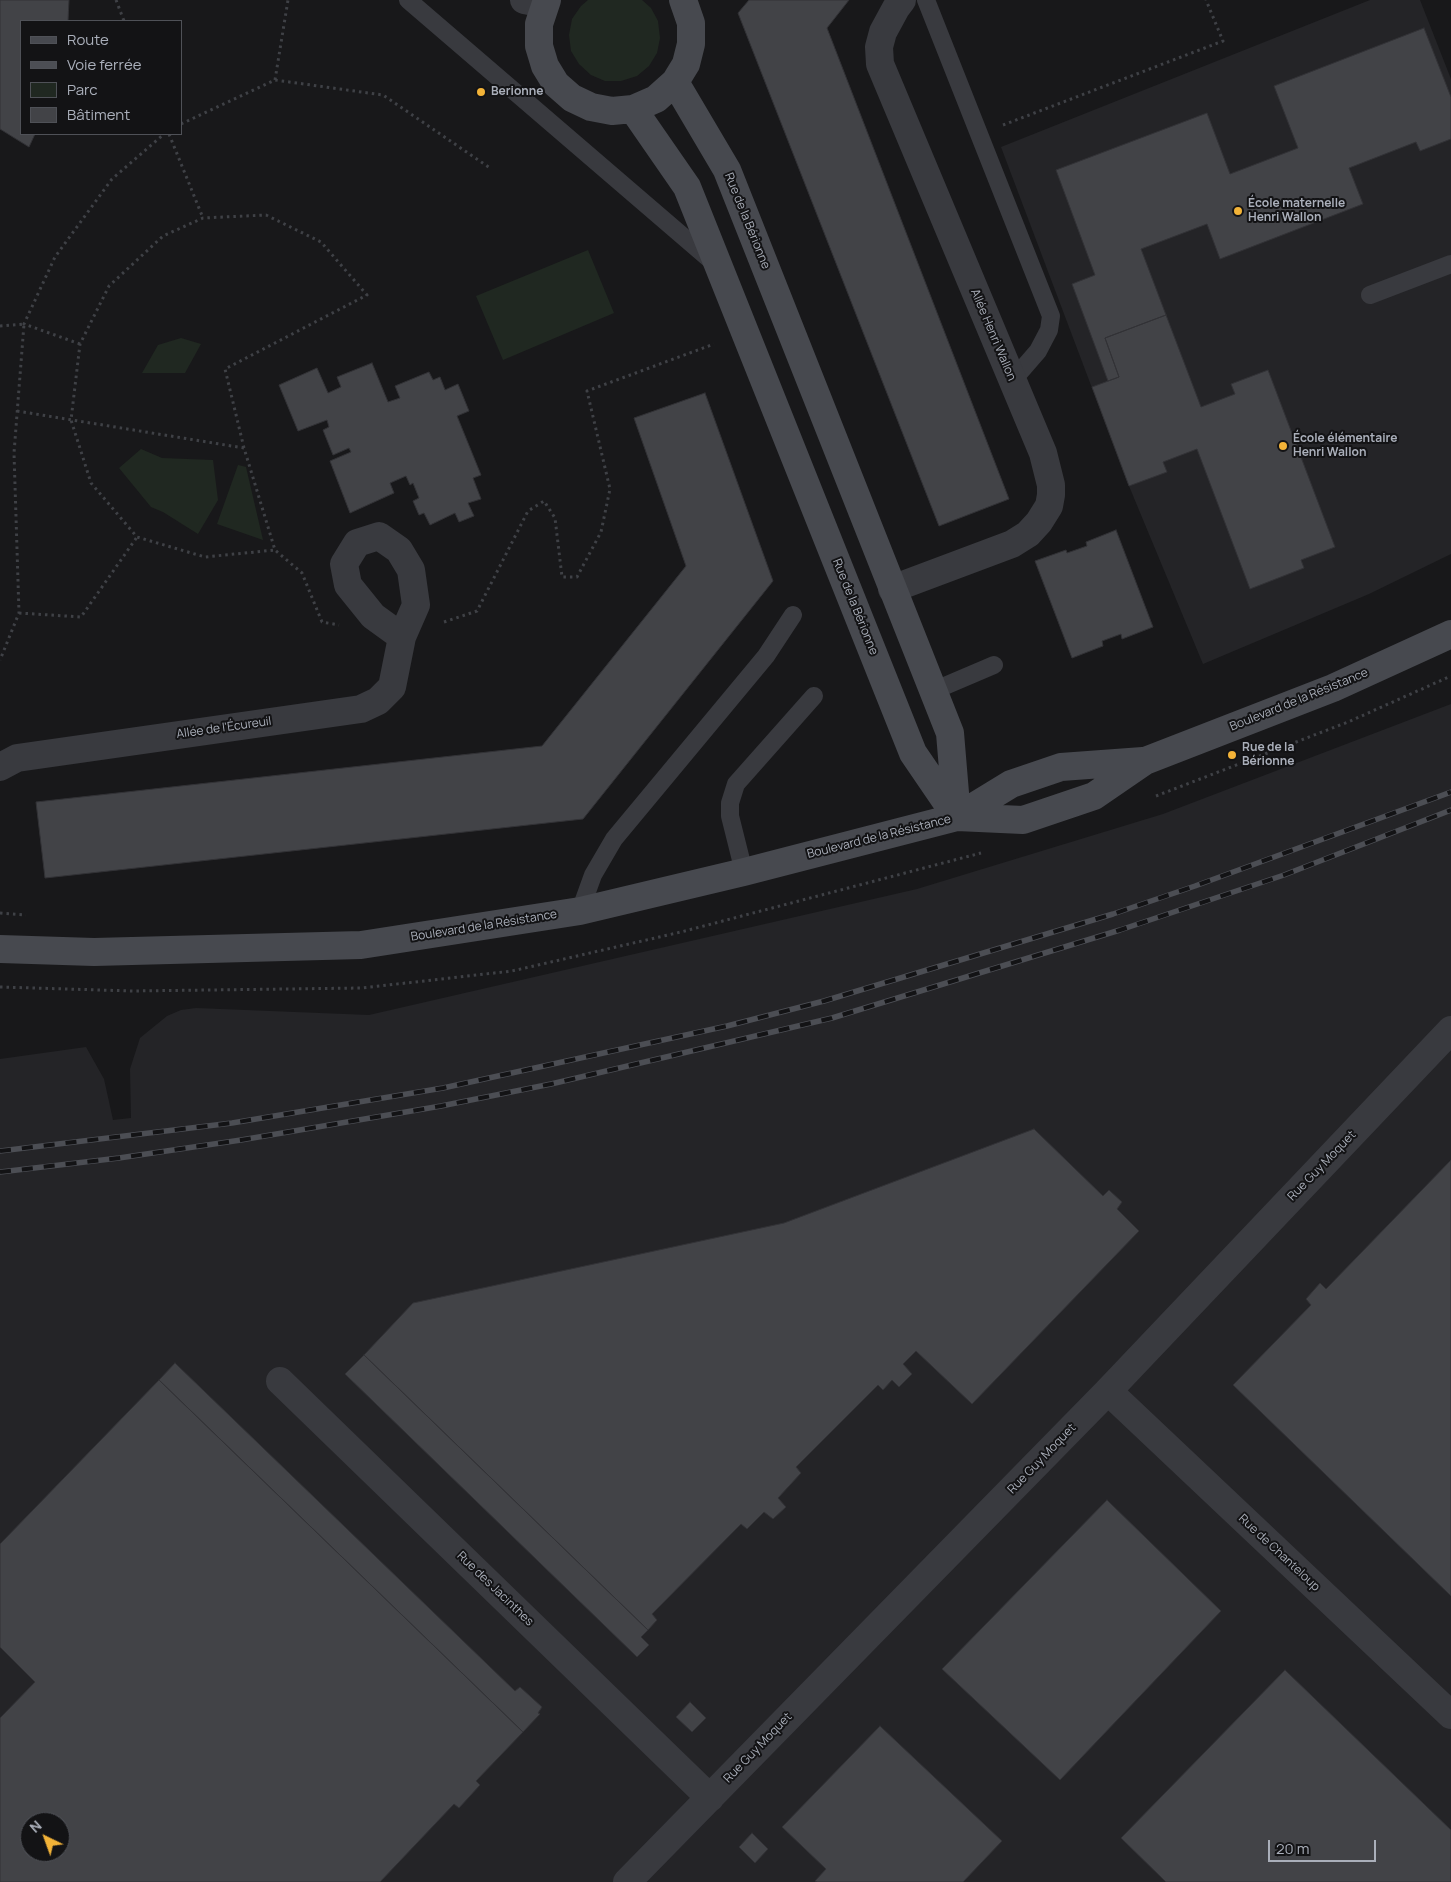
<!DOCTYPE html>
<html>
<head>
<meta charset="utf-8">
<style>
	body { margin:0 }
	#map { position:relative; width:1451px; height:1882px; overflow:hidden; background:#18181a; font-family:Manrope,sans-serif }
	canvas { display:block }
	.legend { position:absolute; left:20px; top:20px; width:162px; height:115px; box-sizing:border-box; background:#131315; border:1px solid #4f5157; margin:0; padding:6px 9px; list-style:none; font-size:15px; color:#aaafba }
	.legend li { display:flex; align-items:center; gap:10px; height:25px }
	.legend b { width:25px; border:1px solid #4f5157 }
	.north { position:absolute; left:20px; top:1812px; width:50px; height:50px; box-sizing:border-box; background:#131315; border:1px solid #4f5157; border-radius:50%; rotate:318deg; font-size:14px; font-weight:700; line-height:20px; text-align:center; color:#aaafba }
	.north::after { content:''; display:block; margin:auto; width:18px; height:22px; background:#f3b338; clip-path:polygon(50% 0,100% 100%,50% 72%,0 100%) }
	.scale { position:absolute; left:1268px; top:1840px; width:108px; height:22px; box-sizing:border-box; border:2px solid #aaafba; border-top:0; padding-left:6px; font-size:15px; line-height:18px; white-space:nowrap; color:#aaafba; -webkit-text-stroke:4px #131315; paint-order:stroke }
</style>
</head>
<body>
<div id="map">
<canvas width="1451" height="1882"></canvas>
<ul class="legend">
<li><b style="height:6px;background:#47494f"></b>Route</li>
<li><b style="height:6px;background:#4c4e54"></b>Voie ferrée</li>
<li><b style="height:14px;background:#202821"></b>Parc</li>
<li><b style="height:14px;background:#424347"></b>Bâtiment</li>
</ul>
<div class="north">N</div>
<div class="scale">20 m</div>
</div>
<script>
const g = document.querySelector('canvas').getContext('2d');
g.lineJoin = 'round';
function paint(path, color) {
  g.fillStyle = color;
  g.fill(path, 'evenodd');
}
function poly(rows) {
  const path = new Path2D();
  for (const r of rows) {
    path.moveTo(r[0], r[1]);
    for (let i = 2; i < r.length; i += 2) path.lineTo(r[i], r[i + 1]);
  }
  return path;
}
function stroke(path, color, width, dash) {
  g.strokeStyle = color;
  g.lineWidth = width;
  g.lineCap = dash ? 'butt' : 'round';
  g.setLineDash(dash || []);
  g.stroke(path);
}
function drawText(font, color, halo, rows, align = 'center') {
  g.font = font + ' Manrope,sans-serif';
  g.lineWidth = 4;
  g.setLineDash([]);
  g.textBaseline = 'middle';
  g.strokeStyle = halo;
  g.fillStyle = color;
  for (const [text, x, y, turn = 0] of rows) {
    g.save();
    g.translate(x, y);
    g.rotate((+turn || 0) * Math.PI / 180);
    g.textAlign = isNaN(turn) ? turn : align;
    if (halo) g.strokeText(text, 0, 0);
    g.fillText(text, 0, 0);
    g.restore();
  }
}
paint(poly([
	[1370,0,1420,0,1451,79,1451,554,1369,594,1203,664,1129,486,1001,147],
	[1451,704,1451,1882,0,1882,0,1059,86,1047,104,1079,113,1120,131,1118,130,1069,140,1038,167,1016,181,1010,196,1008,369,1015,917,889,1163,814],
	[30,1822,60,1822,60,1852,30,1852]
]), '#242427');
paint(poly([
	[588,0,642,0,651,8,658,21,660,38,657,53,649,66,637,76,621,81,605,81,591,75,579,64,571,51,569,35,572,19,581,6],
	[588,250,614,313,503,360,476,296],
	[181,338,201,344,185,373,142,373,158,345],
	[141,449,162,458,213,460,218,500,198,534,163,512,151,507,119,468],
	[238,465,246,467,263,540,217,524]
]), '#202821');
const building = poly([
	[0,0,69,0,68,21,21,21,21,134,35,134,29,147,0,129,0,0],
	[749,0,849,0,827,28,1009,499,939,526,738,13,749,0],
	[1424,28,1451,97,1451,139,1420,151,1416,142,1349,168,1363,204,1220,259,1207,224,1141,249,1166,315,1105,338,1119,377,1108,381,1072,284,1095,275,1056,170,1207,113,1230,174,1298,148,1274,86,1424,28],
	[1166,315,1201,407,1235,394,1231,384,1268,370,1335,547,1301,560,1304,568,1250,589,1197,449,1163,462,1167,472,1129,486,1092,387,1119,377,1105,338,1166,315],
	[372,363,388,402,400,398,395,386,429,372,433,380,440,377,445,390,458,384,469,411,457,416,481,475,473,478,481,499,468,503,474,516,459,522,455,513,430,525,424,513,419,515,413,501,419,498,413,483,410,485,406,476,390,483,394,493,350,513,330,461,351,452,349,448,333,455,323,430,329,427,327,420,298,431,279,385,317,368,328,393,341,387,337,377,372,363],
	[705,393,773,581,583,819,45,878,36,802,542,746,686,566,634,418,705,393],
	[1116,530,1153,627,1122,639,1121,634,1102,641,1103,646,1072,658,1035,561,1066,550,1067,553,1087,546,1086,542,1116,530],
	[1034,1129,1103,1196,1109,1190,1122,1202,1117,1209,1139,1231,972,1404,916,1351,903,1364,912,1374,899,1387,892,1380,883,1390,878,1385,796,1467,801,1473,778,1498,786,1507,773,1519,764,1512,747,1529,741,1524,652,1614,657,1620,648,1630,364,1355,413,1303,784,1223,1034,1129],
	[1451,1160,1451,1596,1233,1385,1311,1305,1306,1299,1320,1283,1326,1289,1451,1160],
	[364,1355,648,1630,641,1637,649,1645,637,1657,345,1374,364,1355],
	[175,1363,515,1691,520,1687,542,1707,538,1713,540,1714,523,1732,159,1380,175,1363],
	[159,1380,523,1732,476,1781,480,1785,459,1808,454,1804,380,1882,0,1882,0,1718,35,1682,0,1647,0,1544,159,1380],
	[30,1822,60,1822,60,1852,30,1852,30,1822],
	[1107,1500,1221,1611,1060,1780,942,1669,1107,1500],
	[1285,1670,1451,1830,1451,1882,1166,1882,1121,1838,1285,1670],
	[690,1702,706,1718,692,1732,676,1717,690,1702],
	[880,1726,1002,1841,963,1882,817,1882,815,1881,826,1869,782,1827,880,1726],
	[752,1833,768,1849,755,1863,739,1847,752,1833]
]);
paint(building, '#424347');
stroke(building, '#323236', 1);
stroke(poly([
	[116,0,124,21],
	[275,80,288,0],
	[181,124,275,80,383,95,490,168],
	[1003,125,1223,41,1206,0],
	[169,134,203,218],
	[0,326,24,324,14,453,19,613,0,660],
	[80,344,24,324,55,257,112,179,164,134],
	[17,411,244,448,275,550,302,573,322,622,339,625],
	[244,448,225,369,367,295,321,242,266,215,203,218,163,236,109,286,80,344,71,420,91,483,137,537,205,557,275,550],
	[19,613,81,617,137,537],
	[444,622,477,611,528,511,544,501,555,518,562,577,577,577,601,532,610,489,587,391,714,344],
	[1156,796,1348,722,1451,676],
	[0,913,26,915],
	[0,987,133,991,362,988,512,971,681,932,981,853]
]), '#3f4146', 3, [2.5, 4]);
stroke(poly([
	[408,0,714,263],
	[926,0,1051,316,1049,330,1038,351,1012,381],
	[1370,295,1451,264],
	[933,691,994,665],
	[744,872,730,816,730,803,736,784,814,696],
	[580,911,593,875,614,839,766,656,793,615]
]), '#393a3f', 18);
stroke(poly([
	[524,0,545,4],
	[892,589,1012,544,1028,534,1039,522,1049,506,1051,495,1051,485,1043,453,880,64,879,47,883,32,896,8,902,0],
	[0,767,17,758,361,709,378,701,392,687,402,637,416,605,411,570,399,550,379,536,357,543,344,564,348,585,373,616,402,637],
	[280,1381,710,1798],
	[1108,1391,1451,1715],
	[627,1882,1108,1391,1451,1030]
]), '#393a3f', 28);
stroke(poly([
	[547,0,539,24,539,46,545,66,556,84,572,98,591,107,612,111,633,109,656,99,675,82,686,64,691,44,691,23,683,0],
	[675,82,727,170,950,733,957,817],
	[633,109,687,187,913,753,956,816],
	[957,817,1011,784,1061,767,1143,761],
	[0,949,94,952,361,945,580,911,744,872,957,817,1023,820,1094,796,1145,761,1333,688,1451,634]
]), '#47494f', 28);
const rail = poly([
	[0,1151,232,1123,443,1088,727,1026,824,1001,1113,914,1195,886,1451,792],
	[0,1172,119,1158,241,1140,441,1106,551,1084,832,1018,1120,930,1284,875,1451,810]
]);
stroke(rail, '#4c4e54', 5.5);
stroke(rail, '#131315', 4, [11]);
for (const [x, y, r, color] of [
	[481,92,5,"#f3b338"],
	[1238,211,5,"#f3b338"],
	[1283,446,5,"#f3b338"],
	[1232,755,5,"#f3b338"]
]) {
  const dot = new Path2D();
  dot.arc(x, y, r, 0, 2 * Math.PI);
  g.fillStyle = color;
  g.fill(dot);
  stroke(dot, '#131315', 2);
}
drawText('bold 12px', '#aaafba', '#131315', [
	["Berionne",491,92],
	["École maternelle",1248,204],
	["Henri Wallon",1248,218],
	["École élémentaire",1293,439],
	["Henri Wallon",1293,453],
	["Rue de la",1242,748],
	["Bérionne",1242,762]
], 'left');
drawText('12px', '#aaafba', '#131315', [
	["Rue de la Bérionne",747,221,68],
	["Allée Henri Wallon",993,335,67],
	["Rue de la Bérionne",855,607,68],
	["Boulevard de la Résistance",1299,700,-22],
	["Allée de l'Écureuil",224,728,-8],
	["Boulevard de la Résistance",879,837,-14],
	["Boulevard de la Résistance",484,926,-9],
	["Rue Guy Moquet",1322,1166,-46],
	["Rue Guy Moquet",1042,1459,-46],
	["Rue de Chanteloup",1279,1553,43],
	["Rue des Jacinthes",495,1589,44],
	["Rue Guy Moquet",758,1748,-46]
]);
</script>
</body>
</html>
